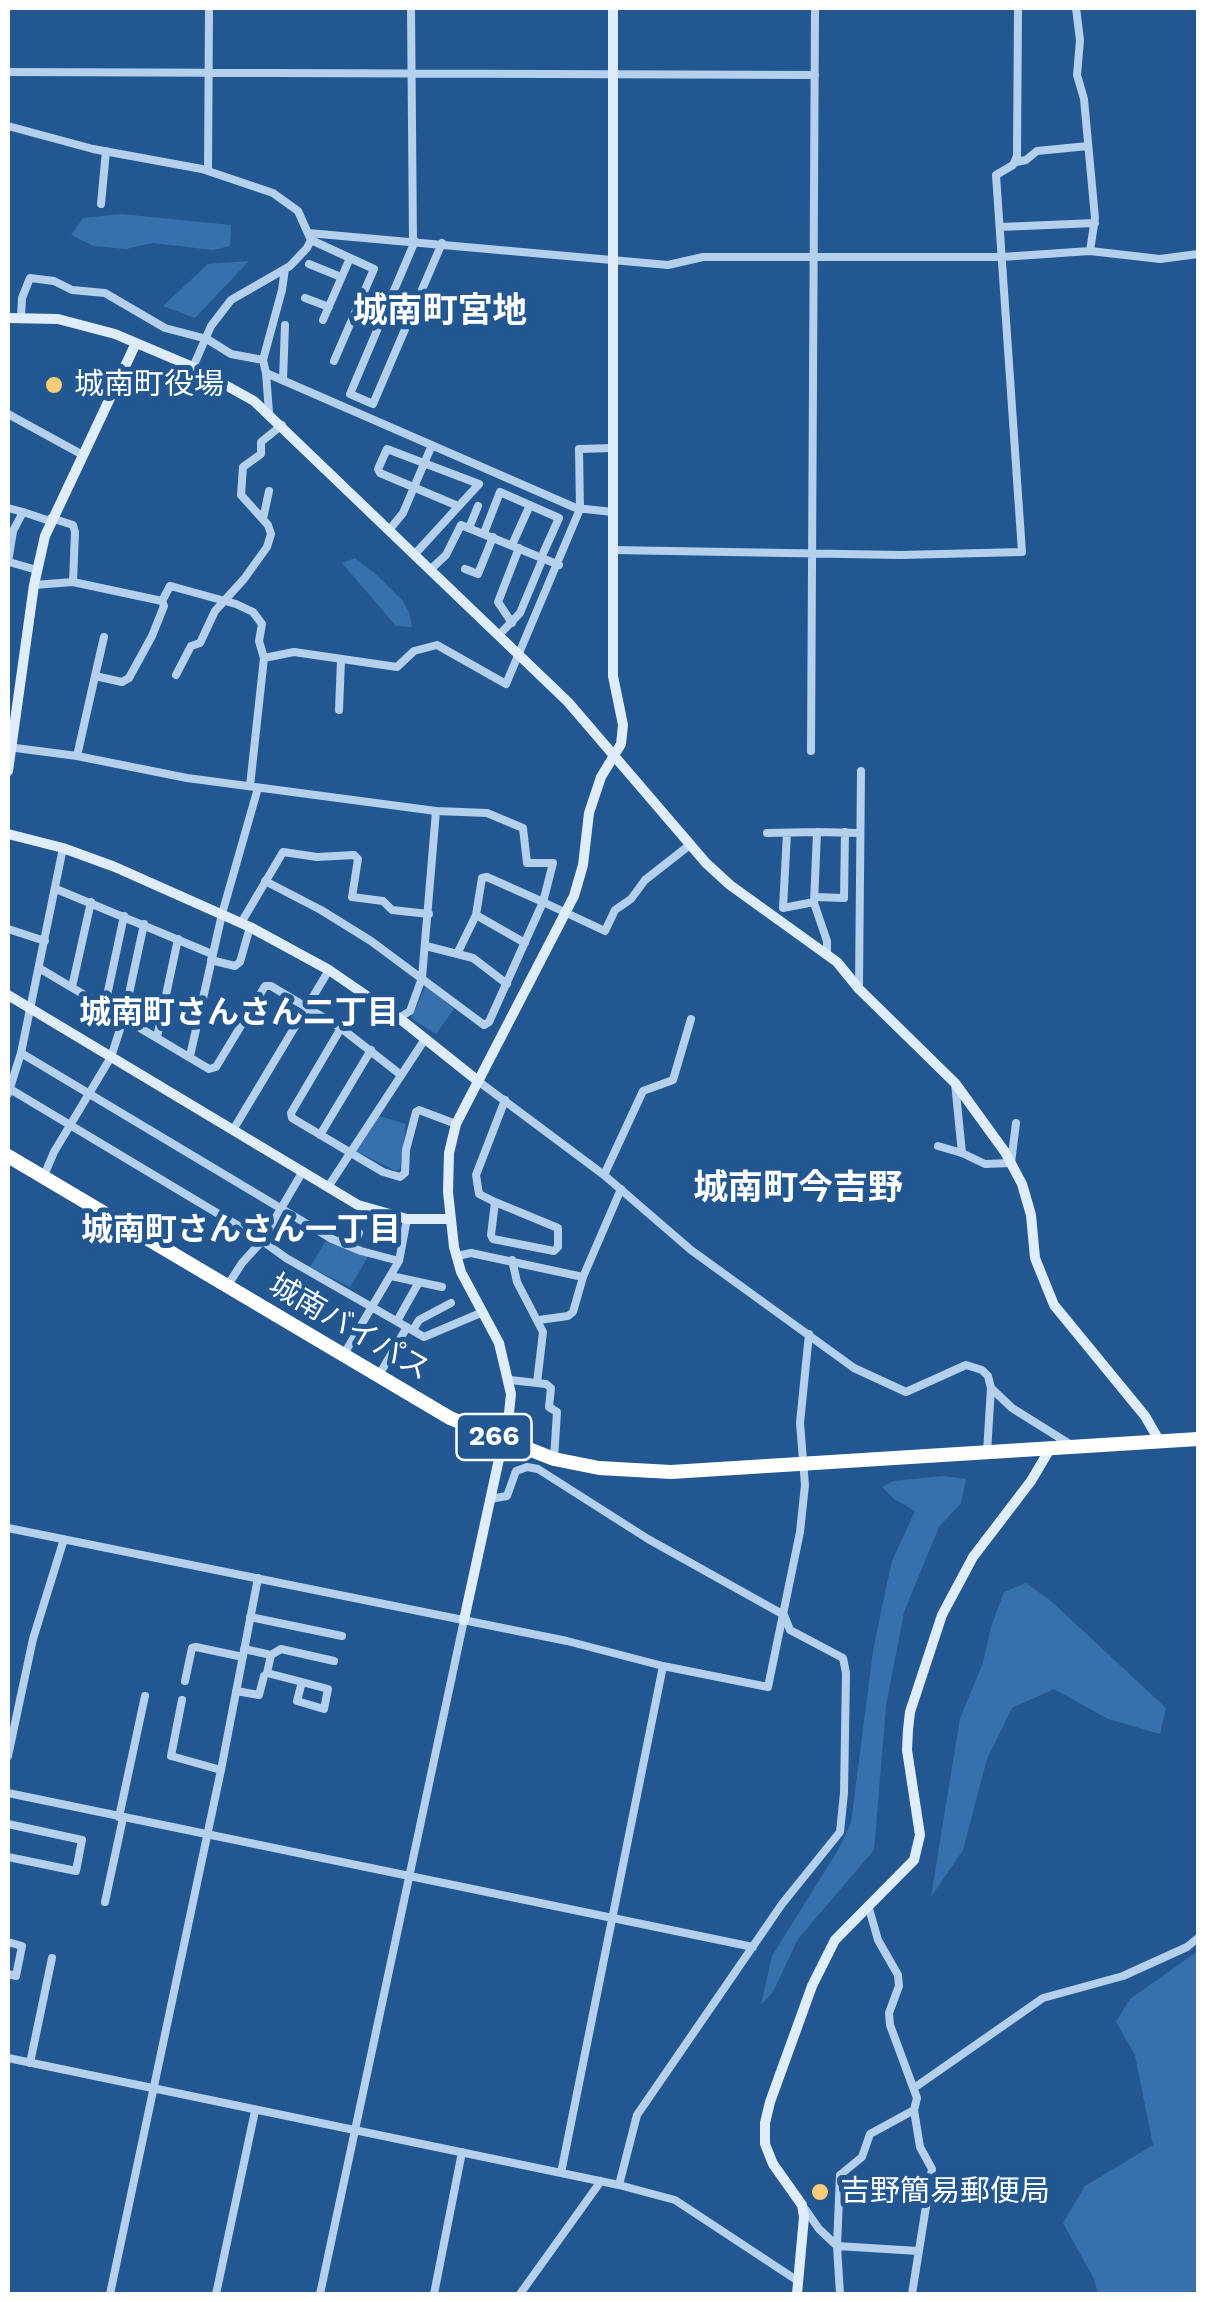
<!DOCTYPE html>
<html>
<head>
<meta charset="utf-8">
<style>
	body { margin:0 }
	#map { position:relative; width:1206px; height:2302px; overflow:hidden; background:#225791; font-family:"Work Sans",sans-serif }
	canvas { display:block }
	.frame { position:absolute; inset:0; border:10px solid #fff; pointer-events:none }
</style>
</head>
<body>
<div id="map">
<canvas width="1206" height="2302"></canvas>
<div class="frame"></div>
</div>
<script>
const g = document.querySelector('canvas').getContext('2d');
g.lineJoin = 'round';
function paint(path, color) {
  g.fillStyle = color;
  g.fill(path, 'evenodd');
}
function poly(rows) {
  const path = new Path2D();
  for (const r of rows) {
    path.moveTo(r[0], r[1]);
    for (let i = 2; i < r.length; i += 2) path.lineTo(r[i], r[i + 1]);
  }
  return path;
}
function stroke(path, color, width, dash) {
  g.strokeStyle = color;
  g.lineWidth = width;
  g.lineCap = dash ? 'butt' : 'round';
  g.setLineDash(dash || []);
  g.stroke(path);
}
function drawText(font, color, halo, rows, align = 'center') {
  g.font = font + ' "Work Sans","Noto Sans JP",sans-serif';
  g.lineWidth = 10;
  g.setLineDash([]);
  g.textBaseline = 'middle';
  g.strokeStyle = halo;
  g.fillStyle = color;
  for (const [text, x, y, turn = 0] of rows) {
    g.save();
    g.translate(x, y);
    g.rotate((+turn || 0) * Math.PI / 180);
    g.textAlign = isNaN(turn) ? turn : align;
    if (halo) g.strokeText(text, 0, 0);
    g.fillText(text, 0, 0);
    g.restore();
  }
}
paint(poly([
	[121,214,231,225,230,246,213,250,152,243,126,249,94,246,71,235,83,218],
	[249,261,195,318,163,306,208,264],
	[355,558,378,576,402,600,409,612,412,627,396,626,342,563],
	[426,986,454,1009,436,1034,411,1018],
	[376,1115,406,1124,400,1169,396,1171,356,1151],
	[327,1239,368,1257,350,1287,310,1267],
	[943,1476,966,1479,961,1503,939,1527,904,1612,886,1706,874,1850,798,1939,773,1992,761,2005,772,1956,838,1850,851,1823,873,1651,883,1602,892,1561,915,1511,894,1499,882,1487,893,1481],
	[1026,1583,1051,1601,1166,1708,1160,1734,1108,1719,1054,1689,1012,1708,987,1759,963,1850,931,1897,960,1718,983,1663,991,1627,1004,1592],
	[1198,1951,1198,2294,1098,2294,1094,2279,1063,2223,1085,2186,1153,2145,1135,2055,1116,2022,1130,1999]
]), '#3671ae');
stroke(poly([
	[411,8,413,241],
	[1076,8,1080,40,1077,75,1084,99,1095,218,1090,251],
	[8,72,815,75],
	[8,126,93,149,202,169,273,193,298,211,311,240,307,248,290,266,231,300,211,326,193,367],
	[1016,162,1026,160,1037,151,1088,146],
	[208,171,209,8],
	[101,204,106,151],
	[1000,227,1095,223],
	[308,233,668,265,703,257,1002,257,1090,251,1160,259,1198,254],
	[311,240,374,269,334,361],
	[415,241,350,394,373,404,442,243],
	[309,264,341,277],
	[305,298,329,307],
	[21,318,22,298,30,278,54,281,72,290,105,293,165,328,207,339,231,354,263,360,266,373],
	[323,320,350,258],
	[263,360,282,290,285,269],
	[283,380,285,325],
	[269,413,266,373,576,508,613,512],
	[8,414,81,454],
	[8,508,23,512],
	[51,518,73,525,75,532,73,582],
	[263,519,269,491],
	[469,528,478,506],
	[390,529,403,513,432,445],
	[484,533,500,492,559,518,541,558],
	[512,545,530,505],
	[613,550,901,555,1022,552,996,175,1013,165,1017,156,1018,8],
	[415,554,479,484,387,449,378,469,380,473,458,506],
	[8,562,13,531,23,512,50,521],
	[9,562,37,570],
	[431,569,446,555,461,525,559,565],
	[465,569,478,574,493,537],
	[34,585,73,582,162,601],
	[512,623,498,602,519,548],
	[499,635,520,613,543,558],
	[264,658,294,652,397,667,414,651,437,645,506,684,580,509,579,449,613,448],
	[176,675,191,646,200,643,215,611,244,579,267,547,271,534,268,525,241,495,243,467,261,454,261,442,282,425],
	[95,676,104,637],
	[339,710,341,660],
	[8,747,77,756,187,778,436,811],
	[811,751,815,8],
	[77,756,95,676,122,682,129,678,152,636,164,606,162,601,170,586,174,587,236,604,253,612,262,624,259,641,264,658,250,786],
	[767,833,817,832],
	[787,833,783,908,814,902],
	[265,881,321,910,371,941,484,1025,489,1022,543,902,487,877,482,878,476,915,458,952],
	[56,889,212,954],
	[815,897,844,898,845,832],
	[476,915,525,943],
	[241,923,283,852,317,857,354,855,358,859,352,897,383,901,392,910,429,914],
	[8,929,45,941],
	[426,946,473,958,507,984],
	[827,953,827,941,814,903,817,832,860,833],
	[211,960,235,966,240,962,250,927],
	[39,968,209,1069,216,1067,265,986,271,986,341,1028,401,1075],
	[859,986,861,771],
	[72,987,91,902],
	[105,1005,124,916],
	[399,1018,410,1011,422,978,436,811,487,813,523,828,527,863,553,863,543,902,605,931,615,910,631,899,645,880,691,844],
	[341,1028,291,1113,292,1118,383,1172,400,1177,405,1173,406,1150,416,1112,419,1110,456,1124],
	[157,1037,178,939],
	[21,1053,332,1239,361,1251,399,1261],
	[190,1056,222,914,258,788],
	[478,1081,604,1175,691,1250,854,1368,906,1392,966,1365,982,1370,988,1376,991,1388,987,1452],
	[955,1083,962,1153],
	[10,1089,257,1237,286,1258,424,1337,483,1312],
	[8,1094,21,1053,63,848],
	[233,1130,329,970],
	[320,1135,371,1050],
	[938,1146,962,1153,985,1164,1011,1163,1016,1123],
	[604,1175,643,1091,673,1080,691,1019],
	[43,1178,54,1152,111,1057,124,1017,144,924],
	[328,1187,425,1039],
	[495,1202,558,1228,558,1247,554,1251,493,1239,491,1235,495,1202,479,1194,476,1175,505,1100],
	[353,1247,359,1233],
	[457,1256,471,1253,583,1277,573,1312,568,1316,539,1320],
	[512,1260,517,1282,543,1332,537,1383],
	[391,1276,442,1287],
	[583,1277,621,1189],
	[226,1288,242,1263,262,1241,303,1171],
	[397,1321,419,1282],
	[413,1330,419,1320,451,1303],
	[344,1354,399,1261,407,1219],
	[379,1375,407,1327],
	[510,1380,546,1384,551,1388,549,1407,557,1412,554,1459],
	[991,1388,1012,1408,1068,1443],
	[490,1499,507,1496,516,1471,527,1467,538,1469,648,1539,784,1615,790,1630,843,1658,846,1673,844,1793,840,1832,782,1904,637,2115,619,2185],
	[8,1528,567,1641,663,1666,768,1687,800,1532,805,1485,800,1423,809,1334],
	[250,1617,342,1636],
	[244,1649,271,1655,281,1649,334,1661],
	[271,1655,267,1673,302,1682,328,1689,324,1709,297,1701,302,1682],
	[185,1681,192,1648,196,1647,243,1657],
	[236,1691,259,1695,264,1676],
	[182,1700,171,1756,221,1770],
	[8,1756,33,1639,64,1539],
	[8,1793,753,1947],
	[119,1817,145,1696],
	[8,1824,82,1840,76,1871,8,1857],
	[105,1902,123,1818],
	[868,1905,878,1940,898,1975,899,1986,889,2013,890,2025,917,2098,914,2110,920,2147,932,2169,912,2294],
	[8,1942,22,1946,16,1976,8,1974],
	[8,2058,619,2185,675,2200,798,2281],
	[30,2063,52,1958],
	[914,2088,1043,1998,1123,1976,1187,1947,1198,1938],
	[561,2173,663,1666],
	[805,2209,819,2229,837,2246,840,2175,862,2157,870,2134,914,2110],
	[110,2294,221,1770,258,1578],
	[216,2294,255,2111],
	[320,2294,464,1620],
	[434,2294,462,2152],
	[520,2294,601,2181],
	[840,2294,837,2246,918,2251]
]), '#b4d0ec', 8);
stroke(poly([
	[8,318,58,319,115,334,193,367,254,401,568,702,706,863,730,885,837,962,859,989,955,1083,1005,1152,1022,1184,1031,1215,1035,1258,1054,1305,1145,1416,1160,1442],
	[8,771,34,585,45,536,136,343],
	[8,834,63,848,115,867,250,927,329,970,399,1018,478,1081],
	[8,995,358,1205,407,1219,451,1219],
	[464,1620,509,1413,511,1394,499,1343,461,1272,454,1247,448,1192,449,1153,456,1124,574,896,583,865,589,813,601,777,621,744,623,725,613,676,613,8],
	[797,2294,804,2217,802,2205,773,2164,765,2144,765,2123,770,2102,812,1986,835,1940,914,1860,920,1835,907,1750,908,1730,910,1712,942,1615,973,1557,1031,1481,1050,1449]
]), '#dfecfa', 10);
stroke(poly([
	[8,1156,450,1418,554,1459,599,1468,671,1472,1198,1439]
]), '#fff', 14);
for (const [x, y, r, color] of [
	[54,385,10,"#f8cd76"],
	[820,2192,10,"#f8cd76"]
]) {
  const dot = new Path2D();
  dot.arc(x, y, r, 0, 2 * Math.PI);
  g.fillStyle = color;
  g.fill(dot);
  stroke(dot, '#225791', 4);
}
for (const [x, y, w] of [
	[494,1437,75]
]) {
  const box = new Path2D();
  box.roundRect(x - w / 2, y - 23, w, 46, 8);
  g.fillStyle = '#225791';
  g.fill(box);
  stroke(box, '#fff', 2.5);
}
drawText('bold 28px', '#fff', null, [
	["266",494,1437]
]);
drawText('30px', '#fff', '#225791', [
	["城南町役場",74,385],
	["吉野簡易郵便局",840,2192]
], 'left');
drawText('30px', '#fff', '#225791', [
	["城南バイパス",349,1328,30]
]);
drawText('bold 32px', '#fff', '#225791', [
	["城南町さんさん二丁目",239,1014],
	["城南町さんさん一丁目",241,1231]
]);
drawText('bold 35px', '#fff', '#225791', [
	["城南町宮地",440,312],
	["城南町今吉野",798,1189]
]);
</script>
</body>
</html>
